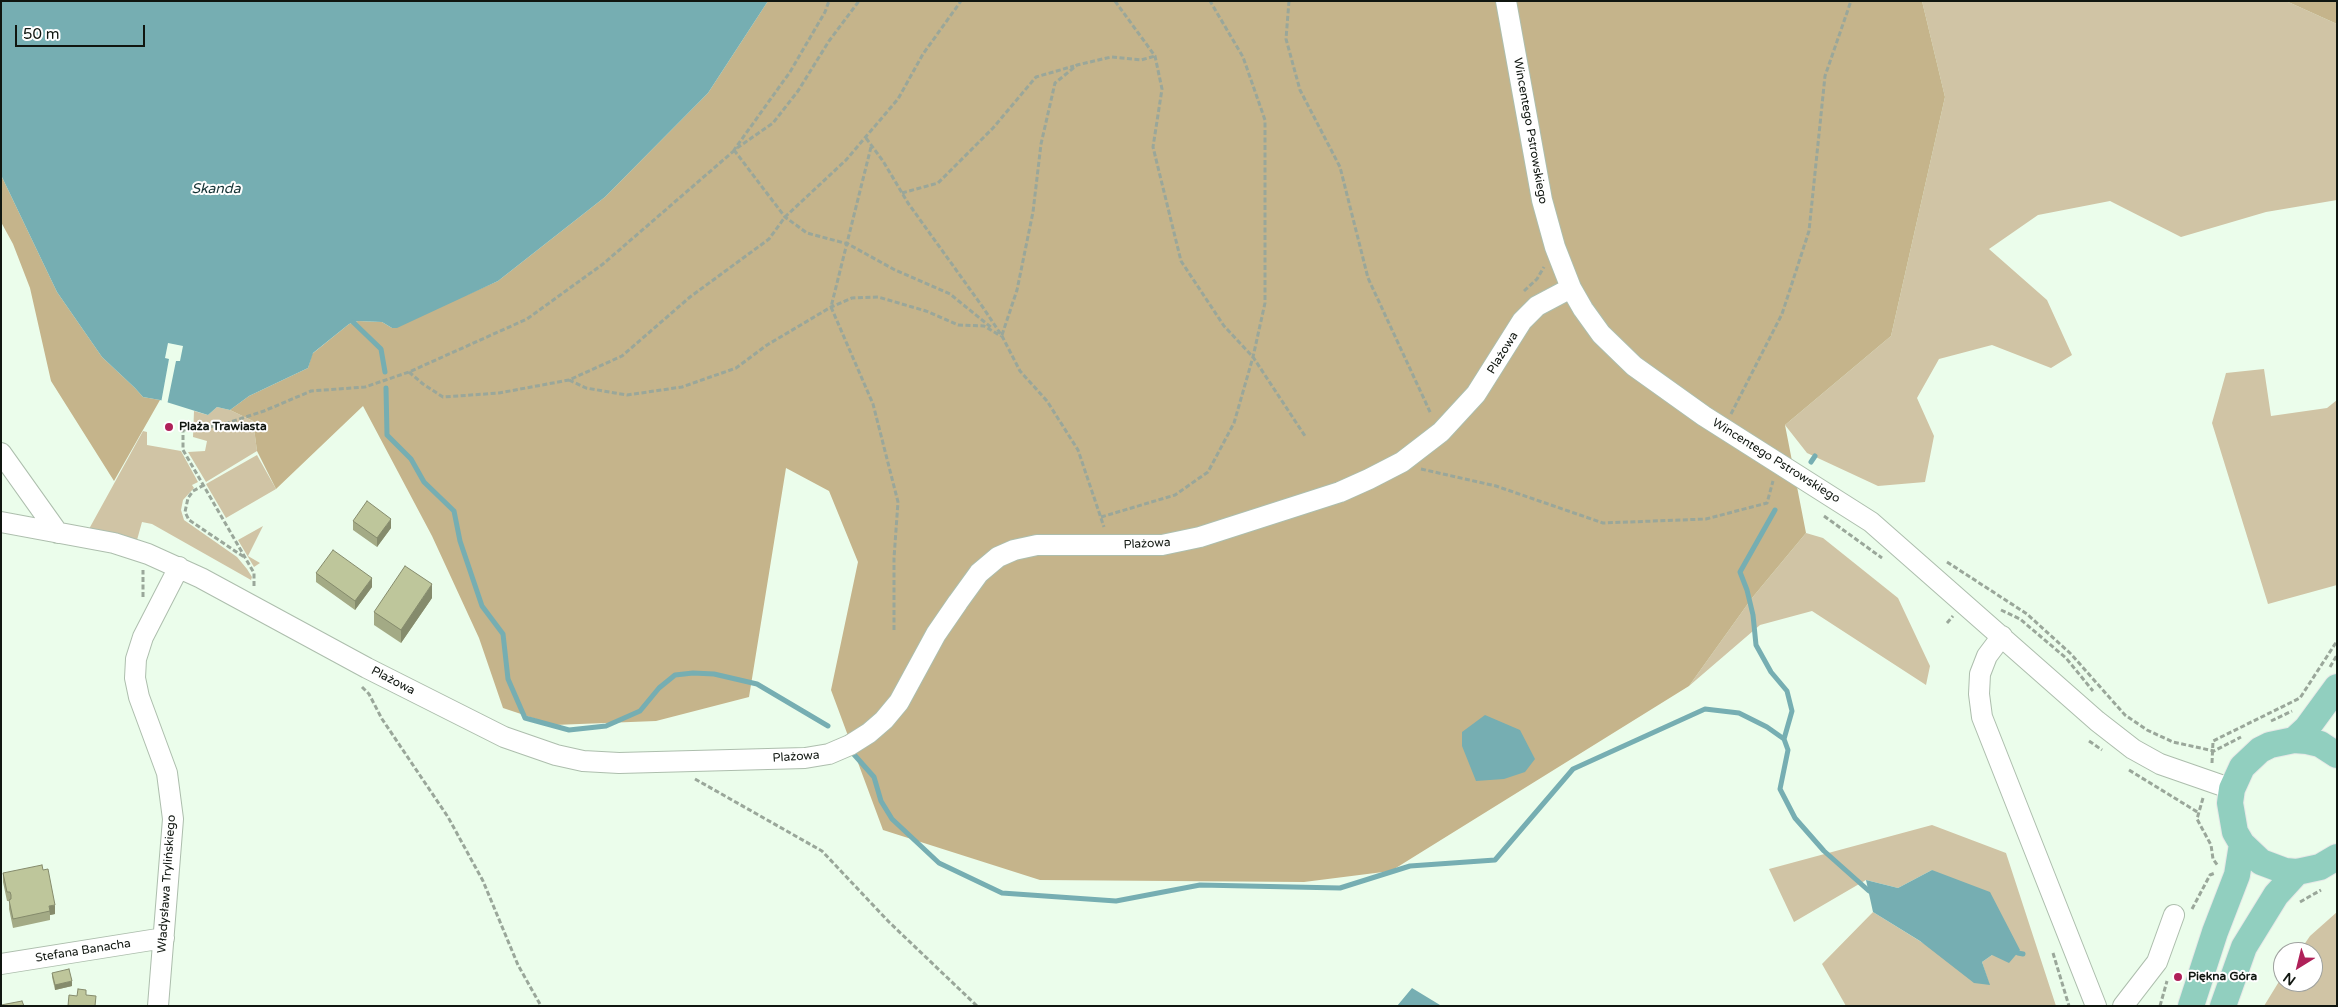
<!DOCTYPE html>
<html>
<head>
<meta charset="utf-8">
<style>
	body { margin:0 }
	#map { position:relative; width:2338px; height:1007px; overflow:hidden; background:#ebfdeb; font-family:"Varela Round",sans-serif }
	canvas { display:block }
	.frame { position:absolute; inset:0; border:2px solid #101610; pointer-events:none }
	.north { position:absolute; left:2273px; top:942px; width:50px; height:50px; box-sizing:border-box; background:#fff; border:1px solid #9fa29f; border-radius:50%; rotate:216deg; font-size:14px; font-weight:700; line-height:20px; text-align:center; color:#101610 }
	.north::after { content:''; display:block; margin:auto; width:18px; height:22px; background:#af2159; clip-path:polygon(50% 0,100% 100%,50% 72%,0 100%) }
	.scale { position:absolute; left:15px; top:25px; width:130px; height:22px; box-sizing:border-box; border:2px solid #101610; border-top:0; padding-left:6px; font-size:15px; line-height:18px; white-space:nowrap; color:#101610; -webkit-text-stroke:4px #fff; paint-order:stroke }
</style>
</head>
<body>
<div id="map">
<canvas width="2338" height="1007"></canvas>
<div class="frame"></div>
<div class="north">N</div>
<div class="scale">50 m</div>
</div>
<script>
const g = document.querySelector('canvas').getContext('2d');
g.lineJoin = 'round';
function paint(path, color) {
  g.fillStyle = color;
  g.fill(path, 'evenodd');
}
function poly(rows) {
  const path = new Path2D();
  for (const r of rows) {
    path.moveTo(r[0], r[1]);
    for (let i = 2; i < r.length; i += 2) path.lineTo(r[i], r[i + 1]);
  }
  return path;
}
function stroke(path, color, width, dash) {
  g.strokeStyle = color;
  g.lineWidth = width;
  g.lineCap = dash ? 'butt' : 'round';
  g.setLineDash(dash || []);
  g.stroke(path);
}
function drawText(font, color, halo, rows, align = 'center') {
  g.font = font + ' "Varela Round",sans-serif';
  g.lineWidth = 4;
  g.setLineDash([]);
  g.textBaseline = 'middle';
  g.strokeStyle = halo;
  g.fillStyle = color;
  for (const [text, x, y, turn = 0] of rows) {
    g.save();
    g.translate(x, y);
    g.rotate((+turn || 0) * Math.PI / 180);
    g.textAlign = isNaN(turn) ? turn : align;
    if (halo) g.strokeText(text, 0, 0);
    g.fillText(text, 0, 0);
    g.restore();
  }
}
paint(poly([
	[1922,1,2286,1,2337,24,2337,200,2266,212,2181,237,2110,201,2038,215,1989,249,2047,300,2072,355,2051,368,1992,345,1939,359,1917,398,1934,436,1925,482,1878,486,1807,453,1785,425,1891,336,1945,97],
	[2264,369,2271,416,2327,408,2337,400,2337,585,2268,604,2212,423,2226,373],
	[217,407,230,410,253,421,257,451,206,482,188,452,205,451,207,441,193,437,194,411,208,415],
	[143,431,147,432,147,445,181,451,198,482,192,485,194,488,183,500,181,510,184,520,237,557,247,569,252,577,251,580,152,524,142,522,137,540,89,529],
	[257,455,276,489,226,518,206,484],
	[263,526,248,556,260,563,254,567,238,540],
	[1806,533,1823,538,1898,598,1930,666,1926,685,1812,611,1760,625,1689,686,1752,598],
	[1932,825,2006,853,2056,1006,1846,1006,1822,964,1873,912,1989,984,1982,962,1992,955,1932,870,1898,888,1866,880,1794,922,1769,869],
	[2337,912,2337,1006,2264,1006,2283,975,2283,982,2313,982,2313,952,2299,952,2310,936]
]), '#d0c4a5');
paint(poly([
	[768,1,1922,1,1945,97,1891,336,1785,425,1806,533,1752,598,1689,686,1391,871,1304,882,1040,880,883,830,831,690,858,562,829,491,786,468,749,697,656,721,554,725,503,708,479,638,432,536,363,406,276,489,257,451,253,421,230,410,249,396,308,368,312,354,349,324,358,321,382,322,392,328,498,281,605,197,708,93],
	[2286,1,2337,1,2337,24],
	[1,175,57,292,102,357,135,388,143,397,160,400,114,481,51,381,30,288,13,244,1,222]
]), '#c5b48b');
paint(poly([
	[1,1,768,1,708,93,605,197,498,281,397,328,392,328,382,322,358,321,349,324,313,353,308,368,249,396,230,410,217,407,208,415,160,400,143,397,135,388,102,357,57,292,1,175],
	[1485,715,1520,730,1535,759,1525,772,1504,779,1476,781,1462,746,1462,732],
	[1932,870,1990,892,2020,950,2009,963,1992,955,1982,962,1990,985,1974,983,1920,941,1873,912,1866,880,1898,888],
	[1412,988,1440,1005,1441,1006,1397,1006]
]), '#76aeb2');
paint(poly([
	[168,343,183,346,180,361,176,361,167,405,161,403,169,359,165,358]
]), '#ebfdeb');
stroke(poly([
	[353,322,381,349,385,372],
	[386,388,387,435,411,459,424,482,454,511,460,541,482,606,503,634,508,679,525,718,569,730,606,726,640,711,659,688,675,675,693,673,714,674,757,684,828,726],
	[1811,462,1815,456],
	[1775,510,1740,572,1747,590,1753,615,1756,645,1771,672,1787,691,1792,711,1784,739],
	[850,750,874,777,881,801,892,819,939,863,1002,893,1116,901,1200,885,1340,888,1410,866,1495,860,1573,769,1705,709,1739,713,1767,727,1784,739,1788,750,1780,789,1795,818,1824,851,1869,891],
	[2018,953,2023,954]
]), '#76aeb2', 5);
const minor = poly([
	[1506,1,1542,200,1555,247,1571,288,1583,309,1601,334,1634,366,1704,416,1871,522,2097,721,2133,749,2160,764,2232,789],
	[1,453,58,533],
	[1,522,114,543,148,554,201,578,367,668,504,737,556,755,583,761,619,763,805,758,829,754,850,745,869,733,884,720,899,702,936,634,958,602,979,573,998,557,1014,550,1037,545,1162,545,1200,537,1340,492,1369,479,1402,462,1441,432,1476,394,1522,321,1537,306,1571,288],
	[2002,636,1987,656,1980,674,1979,694,1982,717,2096,1006],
	[1,964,164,938],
	[158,1006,173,819,167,773,139,697,135,678,136,659,143,637,179,567],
	[2123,1006,2157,962,2174,915]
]);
const major = poly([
	[2294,740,2307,728,2337,687],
	[2337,755,2320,744,2307,741,2294,740,2270,745,2260,750,2242,767,2232,789,2230,803,2235,832,2242,844,2261,862,2285,871,2297,872,2320,867,2337,857],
	[2191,1006,2215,932,2237,875,2242,844],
	[2223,1006,2244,947,2276,895,2297,872]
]);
stroke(minor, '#adbead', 22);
stroke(major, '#e7e8e7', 28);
stroke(poly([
	[1115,1,1155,56,1162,89,1153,147,1181,261,1224,326,1253,357,1305,436],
	[1289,1,1286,39,1300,90,1340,167,1368,278,1431,414],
	[866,138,883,161,908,203,982,306,1002,336,1020,371,1047,401,1078,450,1104,527],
	[871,147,831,307,873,404,898,502,894,558,894,630],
	[737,148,773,123,798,91,829,41,859,1],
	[734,150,785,217,807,233,848,244,895,270,950,294,992,328],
	[902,193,938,183,993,128,1036,77,1074,66],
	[1524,291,1537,279,1544,267],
	[1002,335,1017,290,1033,212,1041,144,1055,83,1077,65,1111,57,1141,60,1155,56],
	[409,372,423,384,443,397,499,393,569,380,622,356,690,297,769,239,785,217,846,160,898,99,923,54,961,1],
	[569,380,586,388,627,395,682,387,736,368,767,345,831,307,852,298,878,297,926,311,958,325,984,326,1001,336],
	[1731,414,1782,314,1809,231,1825,76,1851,1],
	[1421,469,1496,486,1603,523,1706,519,1767,503,1773,481],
	[204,485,193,491,188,498,185,512,189,520,244,557],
	[1824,516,1882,558],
	[1101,517,1175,495,1208,472,1234,423,1253,357,1265,303,1265,120,1243,57,1210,1],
	[1947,562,2027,614,2071,654,2125,715,2147,730,2173,742,2214,751,2241,737],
	[254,586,254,573,183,450,183,430,221,425,264,411,311,391,365,387,409,372,527,319,603,264,736,149,734,150,790,72,825,12,829,1],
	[143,597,143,570],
	[2001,610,2020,619,2066,658,2093,691],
	[1947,623,1953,616],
	[2330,667,2337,655],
	[362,687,369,694,382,719,448,817,483,881,518,965,541,1006],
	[2271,721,2292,711],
	[2089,741,2102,750],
	[2212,763,2213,741,2300,698,2337,641],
	[2129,770,2199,813],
	[695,779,822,851,889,922,977,1006],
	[2203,798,2197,819,2211,845,2213,859,2218,866],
	[2300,902,2321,890],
	[2192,909,2210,875,2215,873],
	[2053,953,2069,1006],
	[2160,1006,2167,981]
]), '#9aa79a', 3, [5, 2.5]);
stroke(minor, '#fff', 20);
stroke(major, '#91cfbf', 26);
paint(poly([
	[353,521,391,528,377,547,353,530],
	[316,573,372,587,355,610,316,582],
	[432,598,401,643,374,625,374,612],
	[3,873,55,914,50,915,50,920,13,928,9,909,9,901,7,901,3,882],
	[52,973,72,986,55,990,52,977]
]), '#a3aa85');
paint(poly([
	[391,519,391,528,377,547,377,538],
	[372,578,372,587,355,610,355,601],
	[432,584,432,598,401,643,401,630],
	[55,905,55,914,50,915,49,906],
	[72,981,72,986,55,990,55,985]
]), '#858b6c');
const building = poly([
	[367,501,391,519,377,538,353,521,367,501],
	[333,550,372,578,355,601,316,573,333,550],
	[405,566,432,584,401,630,374,612,405,566],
	[42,865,43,870,48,869,55,905,49,906,50,911,13,919,9,900,11,899,11,895,10,892,7,892,3,873,42,865],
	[69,969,72,981,55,985,52,973,69,969],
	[78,989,86,990,86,995,96,996,95,1006,68,1006,69,995,77,996,78,989],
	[22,1001,24,1006,1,1006,1,1005,22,1001]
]);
paint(building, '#bec69b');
stroke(building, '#858b6c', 1);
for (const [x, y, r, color] of [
	[169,427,5,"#af2159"],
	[2178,977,5,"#af2159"]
]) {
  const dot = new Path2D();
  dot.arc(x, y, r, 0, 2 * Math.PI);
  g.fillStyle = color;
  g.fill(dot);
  stroke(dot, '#fff', 2);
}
drawText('12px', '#101610', '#fff', [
	["Wincentego Pstrowskiego",1530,131,80],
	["Plażowa",1503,353,-58],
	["Wincentego Pstrowskiego",1776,461,32],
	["Plażowa",1147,544,-3],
	["Plażowa",393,681,27],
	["Plażowa",796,757,-4],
	["Władysława Trylińskiego",167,884,-86],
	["Stefana Banacha",83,951,-9]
]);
drawText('bold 12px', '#101610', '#fff', [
	["Plaża Trawiasta",179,427],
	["Piękna Góra",2188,977]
], 'left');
drawText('italic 14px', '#143234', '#fff', [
	["Skanda",216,189]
]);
</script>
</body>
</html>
